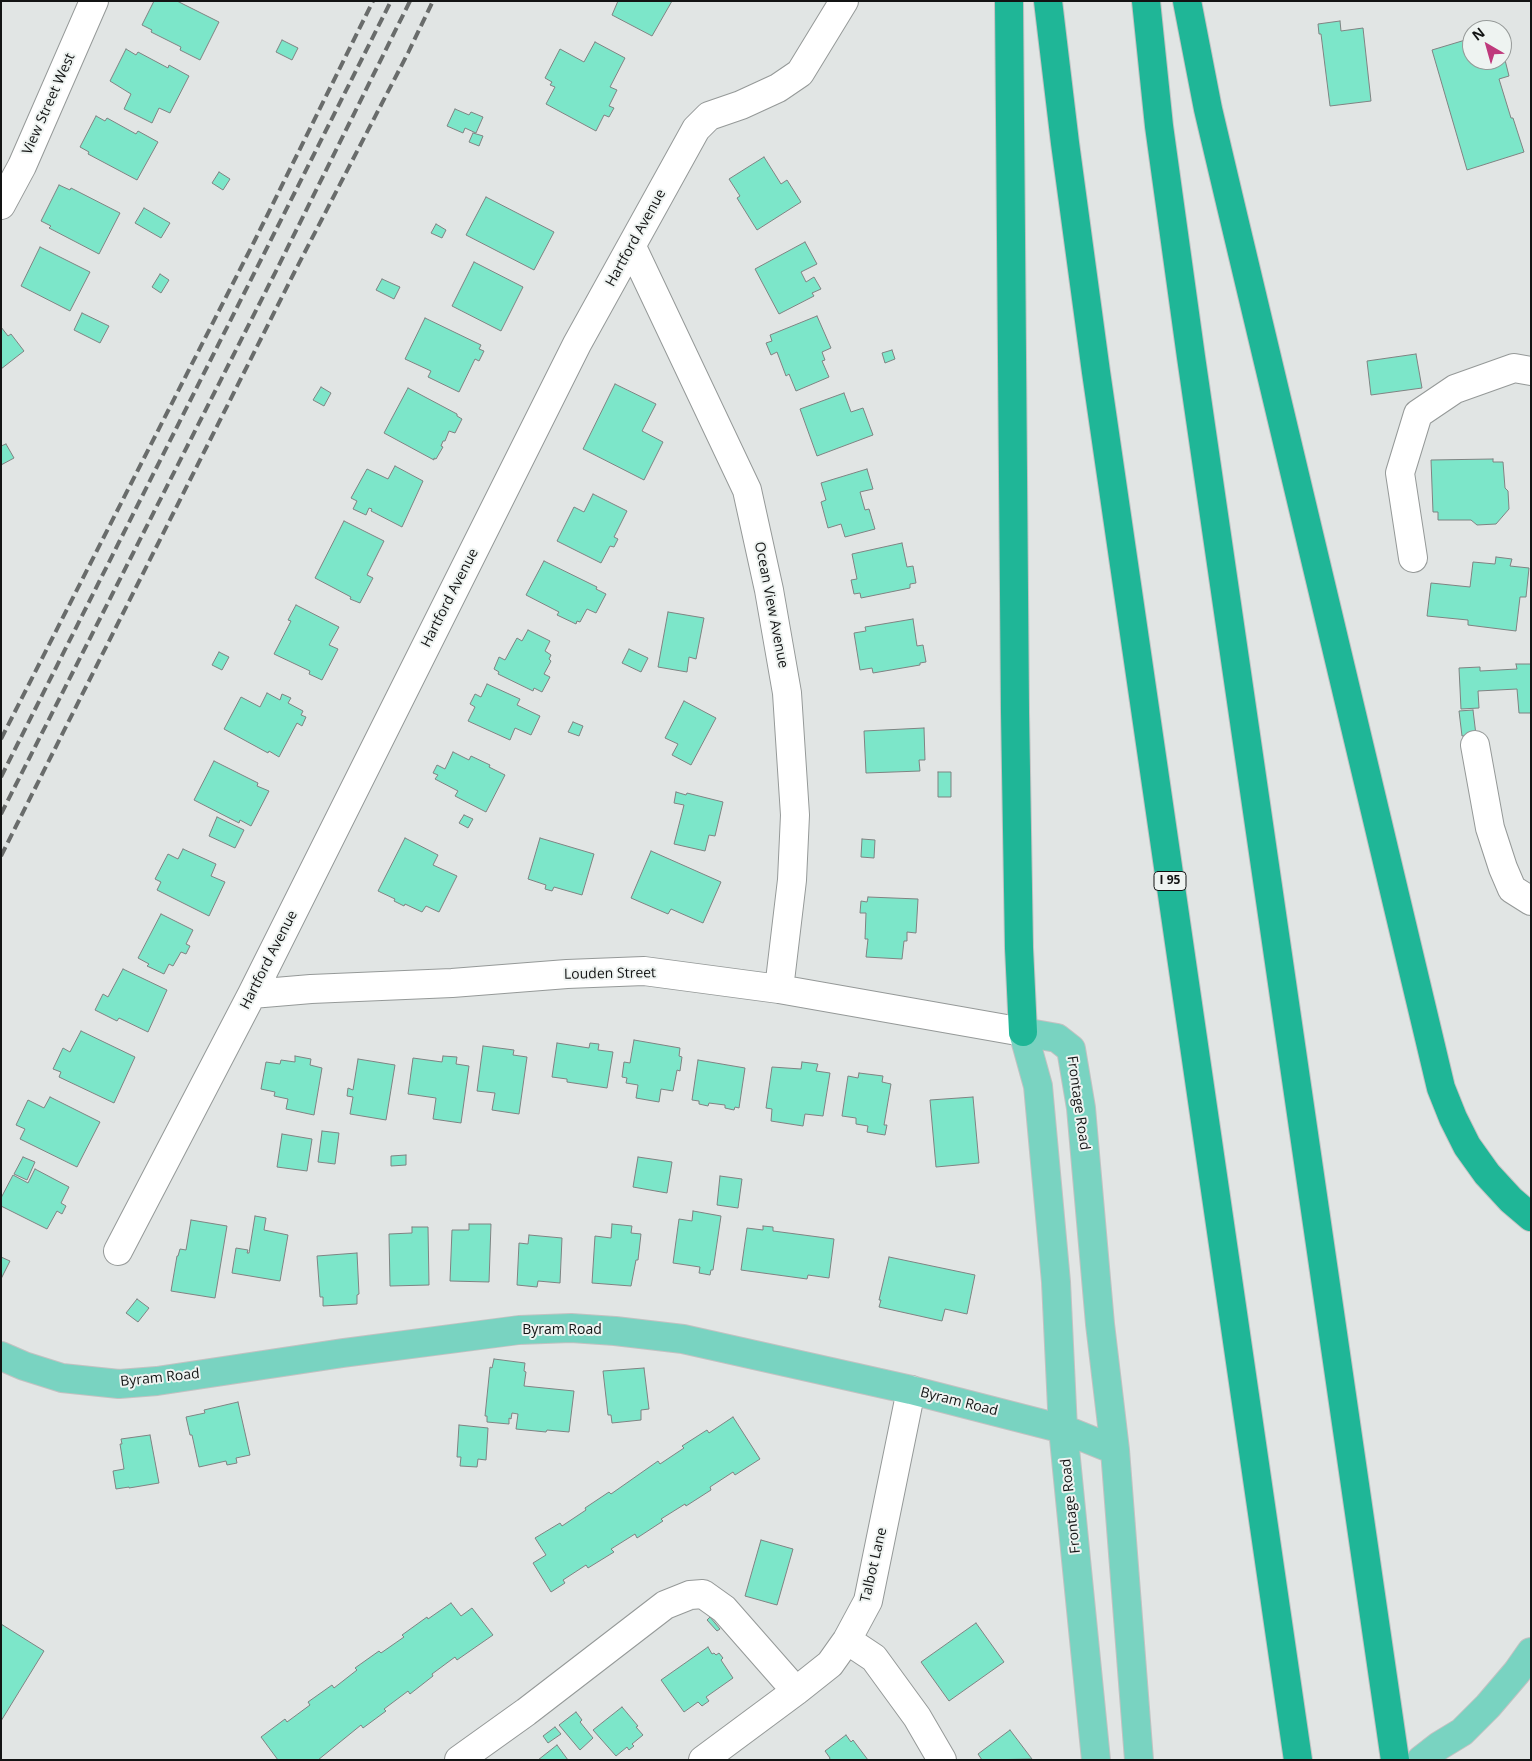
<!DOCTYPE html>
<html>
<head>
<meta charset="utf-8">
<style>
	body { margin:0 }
	#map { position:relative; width:1532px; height:1761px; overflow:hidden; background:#e1e5e4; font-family:"Open Sans",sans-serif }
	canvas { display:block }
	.frame { position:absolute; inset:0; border:2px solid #131414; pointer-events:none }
	.north { position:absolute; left:1462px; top:20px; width:50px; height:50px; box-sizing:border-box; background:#eef3f1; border:1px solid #969a99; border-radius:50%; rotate:322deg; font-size:14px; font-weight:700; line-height:20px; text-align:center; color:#131414 }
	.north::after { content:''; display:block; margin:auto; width:18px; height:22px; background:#bf397c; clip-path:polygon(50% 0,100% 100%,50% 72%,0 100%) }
</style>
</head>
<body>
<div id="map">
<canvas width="1532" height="1761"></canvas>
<div class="frame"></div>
<div class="north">N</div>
</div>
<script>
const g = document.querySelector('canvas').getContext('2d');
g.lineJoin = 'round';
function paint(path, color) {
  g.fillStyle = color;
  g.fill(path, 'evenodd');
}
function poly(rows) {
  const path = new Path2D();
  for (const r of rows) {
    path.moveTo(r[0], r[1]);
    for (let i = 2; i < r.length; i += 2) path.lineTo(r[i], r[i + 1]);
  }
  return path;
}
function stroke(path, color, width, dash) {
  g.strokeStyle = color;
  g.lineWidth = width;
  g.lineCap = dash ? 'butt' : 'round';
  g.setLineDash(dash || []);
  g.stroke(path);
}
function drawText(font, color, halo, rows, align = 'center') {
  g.font = font + ' "Open Sans",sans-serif';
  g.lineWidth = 4;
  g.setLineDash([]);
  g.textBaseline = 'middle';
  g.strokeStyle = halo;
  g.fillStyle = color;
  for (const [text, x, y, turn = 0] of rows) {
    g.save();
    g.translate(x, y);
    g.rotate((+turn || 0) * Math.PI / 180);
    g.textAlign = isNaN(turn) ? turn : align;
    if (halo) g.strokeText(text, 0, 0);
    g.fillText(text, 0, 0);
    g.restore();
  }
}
const building = poly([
	[154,1,177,1,219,22,200,60,180,50,181,47,151,32,152,30,142,25,154,1],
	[618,1,672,1,652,36,612,15,618,1],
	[1340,21,1341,31,1363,28,1371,101,1330,106,1321,34,1319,34,1318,24,1340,21],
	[1472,38,1472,60,1502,60,1502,48,1509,76,1499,79,1511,118,1513,118,1524,152,1467,170,1432,50,1472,38],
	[282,40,298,48,292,60,276,52,282,40],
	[595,42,625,58,610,87,617,90,609,106,614,108,609,117,604,115,596,131,546,104,555,87,550,85,552,82,545,78,560,49,584,62,595,42],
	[126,49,136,55,138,52,168,68,169,65,189,76,170,113,159,108,152,123,124,109,131,94,110,81,126,49],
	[455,109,469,115,471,112,483,117,476,133,465,128,463,133,447,126,455,109],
	[96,116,105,121,107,118,136,134,138,131,158,142,137,180,88,154,89,152,80,147,96,116],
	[473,133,483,136,479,146,469,142,473,133],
	[764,157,781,184,787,180,801,202,757,230,737,198,740,196,729,179,764,157],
	[219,172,230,179,223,190,212,183,219,172],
	[59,185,70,190,71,188,120,213,99,254,49,228,51,226,41,221,59,185],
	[486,197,554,232,534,270,466,235,486,197],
	[144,208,170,223,161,238,135,223,144,208],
	[436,224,446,230,442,238,431,233,436,224],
	[805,242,817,264,801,272,806,282,814,277,821,289,812,293,814,296,779,314,755,269,805,242],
	[40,247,90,272,70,311,21,286,40,247],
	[474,262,523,287,501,331,452,306,474,262],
	[160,274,169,280,161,293,152,287,160,274],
	[382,279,400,287,394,299,376,290,382,279],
	[82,313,109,326,100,343,74,330,82,313],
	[817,316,831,348,822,352,825,360,822,361,829,377,796,391,789,374,786,376,777,352,771,355,766,343,772,341,770,335,817,316],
	[425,318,481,345,479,349,484,351,479,361,475,359,459,392,428,377,431,371,405,359,425,318],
	[1,327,8,336,11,334,24,351,1,369,1,327],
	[892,350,895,359,885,363,882,353,892,350],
	[1416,354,1422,388,1371,395,1367,361,1416,354],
	[615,384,656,404,642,431,663,442,644,480,583,449,615,384],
	[321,387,331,393,324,406,313,400,321,387],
	[408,388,457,414,457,416,462,419,455,433,449,431,445,441,443,441,441,446,443,447,436,459,434,458,434,460,384,433,408,388],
	[844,393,851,412,863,408,873,435,817,456,800,409,844,393],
	[6,444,14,458,1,465,1,446,6,444],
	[1493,459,1493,462,1503,462,1505,488,1508,491,1509,509,1496,524,1477,525,1471,520,1438,520,1438,512,1433,512,1431,460,1493,459],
	[395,466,423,481,402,527,371,511,372,509,369,508,366,515,353,509,357,501,351,498,367,469,388,479,395,466],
	[867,469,873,489,860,492,865,510,869,509,875,529,845,537,841,524,828,528,821,502,826,500,821,483,867,469],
	[593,494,627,511,614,537,618,539,614,547,610,546,601,563,557,541,574,507,584,512,593,494],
	[344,521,384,541,367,575,373,578,360,603,350,599,351,597,315,578,344,521],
	[902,543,907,567,913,566,916,583,910,584,910,588,861,598,860,593,854,594,851,580,857,579,852,554,902,543],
	[1496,557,1512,559,1510,566,1529,568,1526,597,1520,597,1516,631,1468,625,1468,620,1427,616,1431,583,1470,587,1473,562,1495,564,1496,557],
	[544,561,597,587,596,589,606,594,596,613,587,609,580,622,577,621,576,624,557,615,559,612,526,595,544,561],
	[296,605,339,627,329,645,338,649,322,680,309,674,310,671,274,654,291,621,288,620,296,605],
	[668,612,704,618,696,659,689,657,687,672,658,667,668,612],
	[913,619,917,646,923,645,926,662,920,663,920,665,873,673,872,668,860,670,854,633,866,631,865,627,913,619],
	[528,630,550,641,545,651,551,655,549,659,551,661,544,674,550,677,542,692,534,688,533,691,498,674,499,672,494,669,499,657,505,660,517,638,522,641,528,630],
	[629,649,648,658,641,672,622,663,629,649],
	[219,652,229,657,222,670,212,665,219,652],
	[1516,664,1531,664,1531,713,1519,713,1517,689,1478,691,1479,708,1461,709,1459,668,1480,667,1480,671,1517,669,1516,664],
	[487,684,520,699,517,705,540,716,531,735,515,728,510,740,468,721,475,707,470,704,475,694,481,697,487,684],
	[267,693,280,700,282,694,291,698,288,703,303,711,301,715,306,717,302,726,297,723,279,757,269,751,268,753,224,729,241,697,260,707,267,693],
	[684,701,716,718,691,765,672,755,678,744,665,738,684,701],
	[1473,710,1476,735,1462,736,1459,711,1473,710],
	[573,722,583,726,579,736,568,732,573,722],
	[924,728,925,760,919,760,920,771,866,773,864,731,924,728],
	[453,752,469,760,471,756,490,765,489,767,505,775,486,812,455,796,458,791,435,779,438,775,433,773,437,765,445,769,453,752],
	[214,761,258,783,257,786,269,791,251,826,240,820,239,823,194,800,214,761],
	[938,772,951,772,951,797,938,797,938,772],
	[676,792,686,795,687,793,723,802,715,836,709,835,705,851,674,844,684,805,674,803,676,792],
	[464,815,473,819,468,828,459,823,464,815],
	[217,817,244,830,235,848,209,836,217,817],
	[405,838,438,855,433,865,457,876,439,912,426,906,422,912,405,904,404,906,394,901,395,899,378,891,405,838],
	[540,838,594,854,582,895,554,887,552,891,545,889,546,885,528,879,540,838],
	[862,839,875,840,874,858,861,857,862,839],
	[183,849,216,864,211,876,225,882,209,916,157,890,161,882,155,879,168,854,178,859,183,849],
	[651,851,721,882,703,923,671,909,668,914,631,898,651,851],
	[868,897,918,899,916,933,907,932,907,941,904,941,902,959,866,957,868,939,865,939,866,913,860,913,861,901,867,902,868,897],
	[161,914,193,930,186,944,190,946,186,954,181,952,173,966,169,964,164,974,147,966,149,964,138,958,161,914],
	[123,969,167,990,148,1032,119,1018,117,1021,95,1010,103,994,108,997,123,969],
	[81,1031,135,1057,114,1103,59,1077,61,1072,53,1069,63,1048,70,1052,81,1031],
	[634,1040,680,1048,679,1056,682,1057,680,1071,677,1070,673,1091,661,1089,659,1102,636,1098,638,1085,626,1083,627,1078,622,1077,624,1062,630,1063,634,1040],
	[557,1043,589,1048,590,1043,599,1044,598,1050,613,1052,607,1088,567,1082,567,1079,552,1077,557,1043],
	[483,1046,514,1050,513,1055,527,1057,519,1114,492,1110,495,1093,477,1091,483,1046],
	[295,1056,311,1059,310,1065,322,1068,314,1115,286,1109,288,1099,274,1096,275,1092,261,1089,266,1062,280,1064,281,1060,295,1062,295,1056],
	[443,1056,457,1057,456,1064,469,1066,461,1123,433,1119,436,1098,408,1094,413,1058,442,1062,443,1056],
	[358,1059,395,1065,386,1120,350,1114,353,1097,347,1096,348,1088,353,1090,358,1059],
	[698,1060,745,1068,739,1108,735,1107,734,1110,725,1108,725,1105,709,1103,708,1106,699,1104,699,1101,692,1100,698,1060],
	[802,1062,818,1064,816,1071,830,1073,823,1116,805,1114,803,1126,771,1121,772,1109,766,1108,772,1067,801,1069,802,1062],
	[859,1073,883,1076,882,1082,891,1084,884,1125,887,1125,885,1135,867,1132,868,1126,856,1124,856,1118,842,1116,848,1076,858,1078,859,1073],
	[50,1097,100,1122,77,1167,20,1139,25,1129,16,1125,28,1100,44,1108,50,1097],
	[973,1097,979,1163,936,1167,930,1100,973,1097],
	[322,1131,339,1133,335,1164,318,1162,322,1131],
	[282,1134,312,1139,307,1171,277,1167,282,1134],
	[406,1155,406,1165,391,1166,391,1156,406,1155],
	[23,1157,35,1162,27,1180,14,1174,23,1157],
	[638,1157,672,1162,667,1193,633,1187,638,1157],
	[35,1169,69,1187,61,1203,66,1206,62,1214,57,1211,47,1229,1,1206,1,1198,13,1175,28,1183,35,1169],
	[720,1176,742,1179,738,1208,717,1205,720,1176],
	[693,1211,721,1216,713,1270,711,1270,710,1275,699,1273,700,1267,673,1263,679,1219,692,1221,693,1211],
	[255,1216,266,1218,264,1230,288,1235,280,1281,232,1273,236,1248,248,1250,247,1253,249,1253,255,1216],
	[191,1220,227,1226,215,1298,171,1291,177,1256,178,1256,180,1249,186,1250,191,1220],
	[469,1224,491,1224,489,1282,450,1281,452,1230,469,1230,469,1224],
	[612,1224,632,1226,631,1233,641,1234,638,1260,636,1260,631,1286,592,1283,595,1236,611,1238,612,1224],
	[763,1226,773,1227,773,1231,834,1239,829,1278,808,1275,807,1279,741,1270,747,1228,763,1230,763,1226],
	[412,1227,428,1227,429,1285,390,1286,389,1234,412,1233,412,1227],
	[529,1235,562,1238,560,1283,538,1281,537,1287,517,1285,519,1243,528,1244,529,1235],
	[357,1253,359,1294,357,1295,357,1304,323,1306,323,1297,320,1297,317,1256,357,1253],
	[1,1257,10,1261,1,1279,1,1257],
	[889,1257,975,1275,967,1314,945,1309,942,1321,879,1307,881,1300,879,1300,889,1257],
	[137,1299,149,1308,138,1322,126,1313,137,1299],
	[494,1359,525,1363,524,1371,526,1372,524,1386,574,1391,569,1432,547,1430,546,1432,516,1429,518,1414,512,1413,511,1419,509,1418,509,1424,487,1422,487,1416,485,1416,490,1367,492,1368,494,1359],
	[644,1368,649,1409,641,1410,641,1420,612,1423,611,1415,608,1415,603,1371,644,1368],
	[238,1402,250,1455,236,1458,237,1463,227,1465,226,1461,199,1467,192,1435,190,1435,186,1417,205,1413,204,1410,238,1402],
	[733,1417,760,1459,735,1475,733,1472,710,1487,711,1490,686,1506,685,1504,661,1519,663,1521,637,1538,635,1534,611,1549,614,1552,588,1568,586,1565,563,1580,565,1583,551,1592,533,1563,546,1555,535,1538,560,1523,562,1526,586,1510,585,1508,609,1492,611,1494,658,1461,660,1464,684,1448,682,1446,707,1430,709,1433,733,1417],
	[459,1425,488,1428,486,1460,478,1459,477,1467,460,1466,461,1457,457,1457,459,1425],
	[150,1435,159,1483,129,1488,129,1487,116,1489,113,1471,124,1469,120,1444,122,1444,121,1439,150,1435],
	[761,1540,793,1549,777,1605,745,1596,761,1540],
	[451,1603,461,1616,472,1608,493,1635,457,1660,455,1657,432,1674,433,1676,410,1694,408,1691,384,1709,386,1711,363,1728,361,1725,318,1760,278,1760,261,1737,285,1719,287,1722,310,1705,308,1702,332,1685,334,1688,357,1670,355,1668,379,1651,381,1653,404,1637,402,1635,427,1617,428,1619,451,1603],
	[710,1617,720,1629,717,1631,707,1620,710,1617],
	[976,1623,1004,1662,949,1701,921,1662,976,1623],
	[1,1624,44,1651,1,1721,1,1624],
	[708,1647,712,1654,714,1653,716,1655,719,1653,723,1658,721,1660,733,1678,706,1697,709,1701,702,1706,698,1702,684,1712,661,1680,708,1647],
	[622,1707,638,1726,636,1727,643,1735,632,1744,634,1746,629,1750,627,1747,616,1756,593,1730,622,1707],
	[576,1712,582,1720,580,1722,593,1738,580,1750,559,1725,576,1712],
	[555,1727,561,1734,548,1743,543,1736,555,1727],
	[1010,1730,1032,1759,982,1760,978,1754,1010,1730],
	[846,1735,851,1742,853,1740,868,1760,829,1760,830,1758,825,1751,846,1735],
	[557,1745,568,1760,538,1760,557,1745]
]);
paint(building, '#7ce6c9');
stroke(building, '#7f8382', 1);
const minor = poly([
	[1,205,22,166,94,1],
	[632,247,747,490,769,590,787,693,795,815,792,880,779,989],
	[1413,558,1400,473,1418,414,1455,389,1514,368,1531,371],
	[1475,745,1490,828,1503,868,1512,889,1531,901],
	[252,994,311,989,452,983,567,974,644,971,779,989,1023,1032],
	[118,1251,252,994,577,344,696,129,709,116,741,105,778,88,800,73,844,1],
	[847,1640,874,1658,917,1717,942,1760],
	[459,1760,526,1712,665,1605,690,1595,703,1594,724,1609,796,1691],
	[703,1760,796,1691,830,1664,847,1640,868,1601,911,1390]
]);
const major = poly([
	[1,1356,24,1366,62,1378,119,1384,157,1381,343,1353,519,1330,571,1328,615,1331,683,1339,911,1390,1063,1429,1115,1450],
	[1096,1760,1063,1429,1056,1282,1038,1086,1023,1032,1057,1038,1071,1049,1081,1108,1100,1324,1115,1450,1139,1760],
	[1421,1760,1439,1746,1462,1732,1488,1706,1517,1672,1531,1652]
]);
const highway = poly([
	[1009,1,1015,712,1019,948,1023,1032],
	[1048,1,1065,143,1096,372,1298,1760],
	[1146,1,1159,126,1191,357,1395,1760],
	[1187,1,1208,109,1229,198,1441,1088,1453,1118,1467,1146,1487,1174,1511,1200,1531,1217]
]);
stroke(minor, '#959998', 30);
stroke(major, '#c2c2c2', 30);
stroke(highway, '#c2c2c2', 30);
stroke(minor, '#fff', 28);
stroke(major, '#79d3c1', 28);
stroke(highway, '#1fb697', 28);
stroke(poly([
	[1,739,255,240,373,1],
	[1,777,391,1],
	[1,814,277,269,410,1],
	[1,856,294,273,408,53,433,1]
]), '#696c6b', 4, [10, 5]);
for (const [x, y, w] of [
	[1170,881,32]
]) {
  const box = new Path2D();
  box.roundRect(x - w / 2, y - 9.5, w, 19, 4);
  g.fillStyle = '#eef3f1';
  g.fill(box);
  stroke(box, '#131414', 1);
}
drawText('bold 12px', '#131414', null, [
	["I 95",1170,881]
]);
drawText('14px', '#131414', '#eef3f1', [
	["View Street West",49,104,-66],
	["Hartford Avenue",636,238,-61],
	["Hartford Avenue",450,598,-63],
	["Ocean View Avenue",771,605,79],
	["Hartford Avenue",269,960,-63],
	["Louden Street",610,974,-1],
	["Frontage Road",1078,1103,82],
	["Byram Road",562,1330],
	["Byram Road",160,1378,-6],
	["Byram Road",959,1402,14],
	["Frontage Road",1071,1506,-96],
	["Talbot Lane",874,1565,-77]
]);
</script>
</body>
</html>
